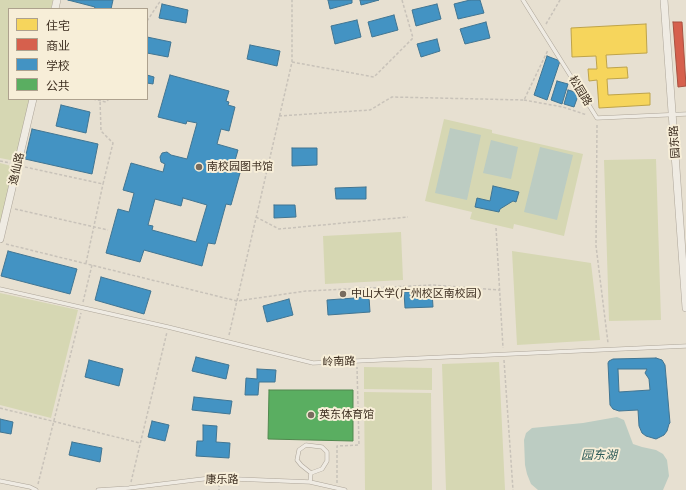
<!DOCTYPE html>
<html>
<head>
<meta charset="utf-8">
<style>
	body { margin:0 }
	#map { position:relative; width:686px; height:490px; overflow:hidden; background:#e7e0d1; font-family:Merriweather,"Noto Sans SC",serif }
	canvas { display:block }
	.legend { position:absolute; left:8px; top:8px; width:140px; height:92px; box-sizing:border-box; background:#f7eed8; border:1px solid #ada18e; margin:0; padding:5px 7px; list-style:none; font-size:12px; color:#3d2e20 }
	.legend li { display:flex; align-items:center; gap:8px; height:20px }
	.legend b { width:20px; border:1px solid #ada18e }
</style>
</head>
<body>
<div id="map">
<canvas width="686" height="490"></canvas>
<ul class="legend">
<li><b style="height:11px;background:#f6d55c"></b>住宅</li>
<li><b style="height:11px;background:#d6604d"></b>商业</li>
<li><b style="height:11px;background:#4393c3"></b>学校</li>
<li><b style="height:11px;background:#5aae61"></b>公共</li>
</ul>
</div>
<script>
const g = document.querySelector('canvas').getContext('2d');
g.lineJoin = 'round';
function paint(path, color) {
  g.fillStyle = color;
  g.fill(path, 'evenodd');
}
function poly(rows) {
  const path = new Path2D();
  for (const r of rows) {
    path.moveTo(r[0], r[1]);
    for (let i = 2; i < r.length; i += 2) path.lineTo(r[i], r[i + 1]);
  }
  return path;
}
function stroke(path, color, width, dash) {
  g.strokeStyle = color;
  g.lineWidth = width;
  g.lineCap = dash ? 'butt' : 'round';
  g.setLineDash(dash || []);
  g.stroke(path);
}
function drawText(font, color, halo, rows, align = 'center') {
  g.font = font + ' Merriweather,"Noto Sans SC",serif';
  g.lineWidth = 4;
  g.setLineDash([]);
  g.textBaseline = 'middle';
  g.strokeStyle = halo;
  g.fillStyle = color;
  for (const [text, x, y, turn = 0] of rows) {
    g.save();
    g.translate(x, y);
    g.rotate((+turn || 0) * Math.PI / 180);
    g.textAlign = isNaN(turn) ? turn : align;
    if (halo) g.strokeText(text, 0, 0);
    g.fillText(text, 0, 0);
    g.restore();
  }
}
paint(poly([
	[0,0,53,0,51,9,9,9,9,99,30,99,15,161,0,158],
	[444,119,492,130,492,133,583,154,564,236,514,224,513,229,470,219,472,212,425,201],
	[656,159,661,320,609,321,604,160],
	[0,163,15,167,0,230],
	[401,232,403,280,325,284,323,236],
	[512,251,591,263,600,340,517,345],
	[0,293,78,310,51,418,0,405],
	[499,362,505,490,446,490,442,364],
	[364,367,432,368,432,390,364,389],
	[364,392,431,393,432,490,365,490]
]), '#d6d7b3');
paint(poly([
	[450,128,481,135,467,200,435,193],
	[491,140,518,147,511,179,483,173],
	[540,147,573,155,557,220,524,212],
	[617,417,624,420,633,444,642,447,656,450,663,454,667,460,669,476,663,490,538,490,531,484,527,474,525,465,524,440,526,433,532,428,583,423]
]), '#bcccc2');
const homes = poly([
	[646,24,647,53,606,55,607,68,627,67,628,78,607,79,608,95,650,93,650,105,599,108,597,80,589,81,588,69,597,69,596,56,572,57,571,28,646,24]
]);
paint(homes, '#f6d55c');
stroke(homes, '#bea34a', 1);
const shops = poly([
	[673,22,682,22,686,86,678,87,673,22]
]);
paint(shops, '#d6604d');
stroke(shops, '#a85140', 1);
const schools = poly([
	[68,0,113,0,111,9,94,9,95,7,68,0],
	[328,0,352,0,352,3,330,9,328,0],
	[360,0,379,0,361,5,360,0],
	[470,0,480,0,484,13,458,19,454,4,470,0],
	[162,4,188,10,186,23,159,18,162,4],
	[437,4,441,19,416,26,412,10,437,4],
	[394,15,398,30,372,37,368,22,394,15],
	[357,20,361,37,335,44,331,26,357,20],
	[486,22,490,38,465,44,460,29,486,22],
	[147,37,171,42,168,57,147,53,147,37],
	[437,39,440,51,421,57,417,44,437,39],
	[250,45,280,51,277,66,247,59,250,45],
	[547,56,560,61,547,100,534,95,547,56],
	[147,75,154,77,153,84,147,83,147,75],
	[170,75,229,91,226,101,229,102,228,105,235,107,229,131,221,129,217,144,238,150,232,171,240,173,231,205,226,204,215,244,208,243,202,266,144,250,140,262,106,253,118,209,129,212,134,193,123,190,131,163,163,172,165,164,161,162,160,157,162,153,167,152,171,155,187,159,197,123,187,121,186,124,158,117,170,75],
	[183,198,207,205,196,242,152,230,153,226,148,225,155,199,181,206,183,198],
	[557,81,568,84,562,104,551,100,557,81],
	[568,90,579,93,574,107,564,104,568,90],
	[61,105,90,112,86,133,56,126,61,105],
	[32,129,98,144,92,174,25,159,32,129],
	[292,148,317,148,317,165,292,166,292,148],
	[493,186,519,192,516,202,513,201,500,209,499,212,475,207,477,198,490,201,493,186],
	[366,187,366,199,336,199,335,188,366,187],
	[274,205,295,205,296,217,274,218,274,205],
	[8,251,77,269,70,294,1,276,8,251],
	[101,277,151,291,144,314,95,300,101,277],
	[432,291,433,307,405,308,404,292,432,291],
	[369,297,370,312,328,315,327,300,369,297],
	[289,299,293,315,267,322,263,306,289,299],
	[196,357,229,365,226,379,192,371,196,357],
	[656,358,662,360,665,365,670,423,669,424,667,431,664,435,656,439,646,436,642,433,639,426,638,410,619,411,613,409,610,405,608,363,609,361,613,359,656,358],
	[618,369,647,369,645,373,649,379,650,390,619,392,618,369],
	[89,360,123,369,119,386,85,377,89,360],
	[257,369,276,370,275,382,259,382,258,395,245,395,246,378,257,379,257,369],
	[194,397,232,401,230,414,192,410,194,397],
	[0,419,13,422,11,434,0,432,0,419],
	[152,421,169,425,165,441,148,437,152,421],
	[203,425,217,426,216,442,230,443,229,458,196,456,197,441,203,441,203,425],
	[72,442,102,448,100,462,69,455,72,442]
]);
paint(schools, '#4393c3');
stroke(schools, '#417592', 1);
const public = poly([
	[269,390,353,390,353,441,268,439,269,390]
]);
paint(public, '#5aae61');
stroke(public, '#51884e', 1);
const service = poly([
	[523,0,597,118,686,114],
	[0,289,168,327,313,363,686,346],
	[0,481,30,487,36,490],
	[310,482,311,473,322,469,327,461,327,452,322,447,306,445,299,450,297,460,301,465,311,473],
	[98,490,129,488,211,478,310,482,345,490]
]);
const minor = poly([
	[664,0,686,308],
	[55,9,57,0],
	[0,239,33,99]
]);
stroke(service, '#ada599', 4.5);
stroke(minor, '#ada599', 8);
stroke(poly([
	[147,21,161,0],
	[546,24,560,0],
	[292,62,374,77,413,38,402,0],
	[93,99,106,102,109,99],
	[524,100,563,107,587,115],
	[279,116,370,110,392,97,524,100,548,50],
	[597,125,596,246,608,343],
	[0,161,10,163],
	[25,167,103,184,113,143,101,131,100,100],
	[15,209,108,230],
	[256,217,279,229,408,217],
	[496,228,503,348],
	[6,244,237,301,306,291,432,285,499,290],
	[86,263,103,184],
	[83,302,92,265],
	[229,335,292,62,292,0],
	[504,360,513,490],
	[0,408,140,443],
	[131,482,167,332],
	[337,483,337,446,359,445,357,367],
	[38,484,81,313],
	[219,484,219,490]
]), '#c8c2b9', 1.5, [3, 2]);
stroke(service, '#efebe3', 3.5);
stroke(minor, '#efebe3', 7);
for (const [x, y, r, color] of [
	[199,167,4,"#786c5e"],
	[343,294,4,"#786c5e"],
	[311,415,4,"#786c5e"]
]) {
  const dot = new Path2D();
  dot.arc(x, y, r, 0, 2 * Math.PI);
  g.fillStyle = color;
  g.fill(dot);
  stroke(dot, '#f7eed8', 1.5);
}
drawText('11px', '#3d2e20', '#f7eed8', [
	["松园路",580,91,59],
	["园东路",675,142,-94],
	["逸仙路",17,169,-77],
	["岭南路",339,362,-2],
	["康乐路",222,480]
]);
drawText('11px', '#3d2e20', '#f7eed8', [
	["南校园图书馆",207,167],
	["中山大学(广州校区南校园)",351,294],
	["英东体育馆",319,415]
], 'left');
drawText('italic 12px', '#2f5d5a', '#f7eed8', [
	["园东湖",599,456]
]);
</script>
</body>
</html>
